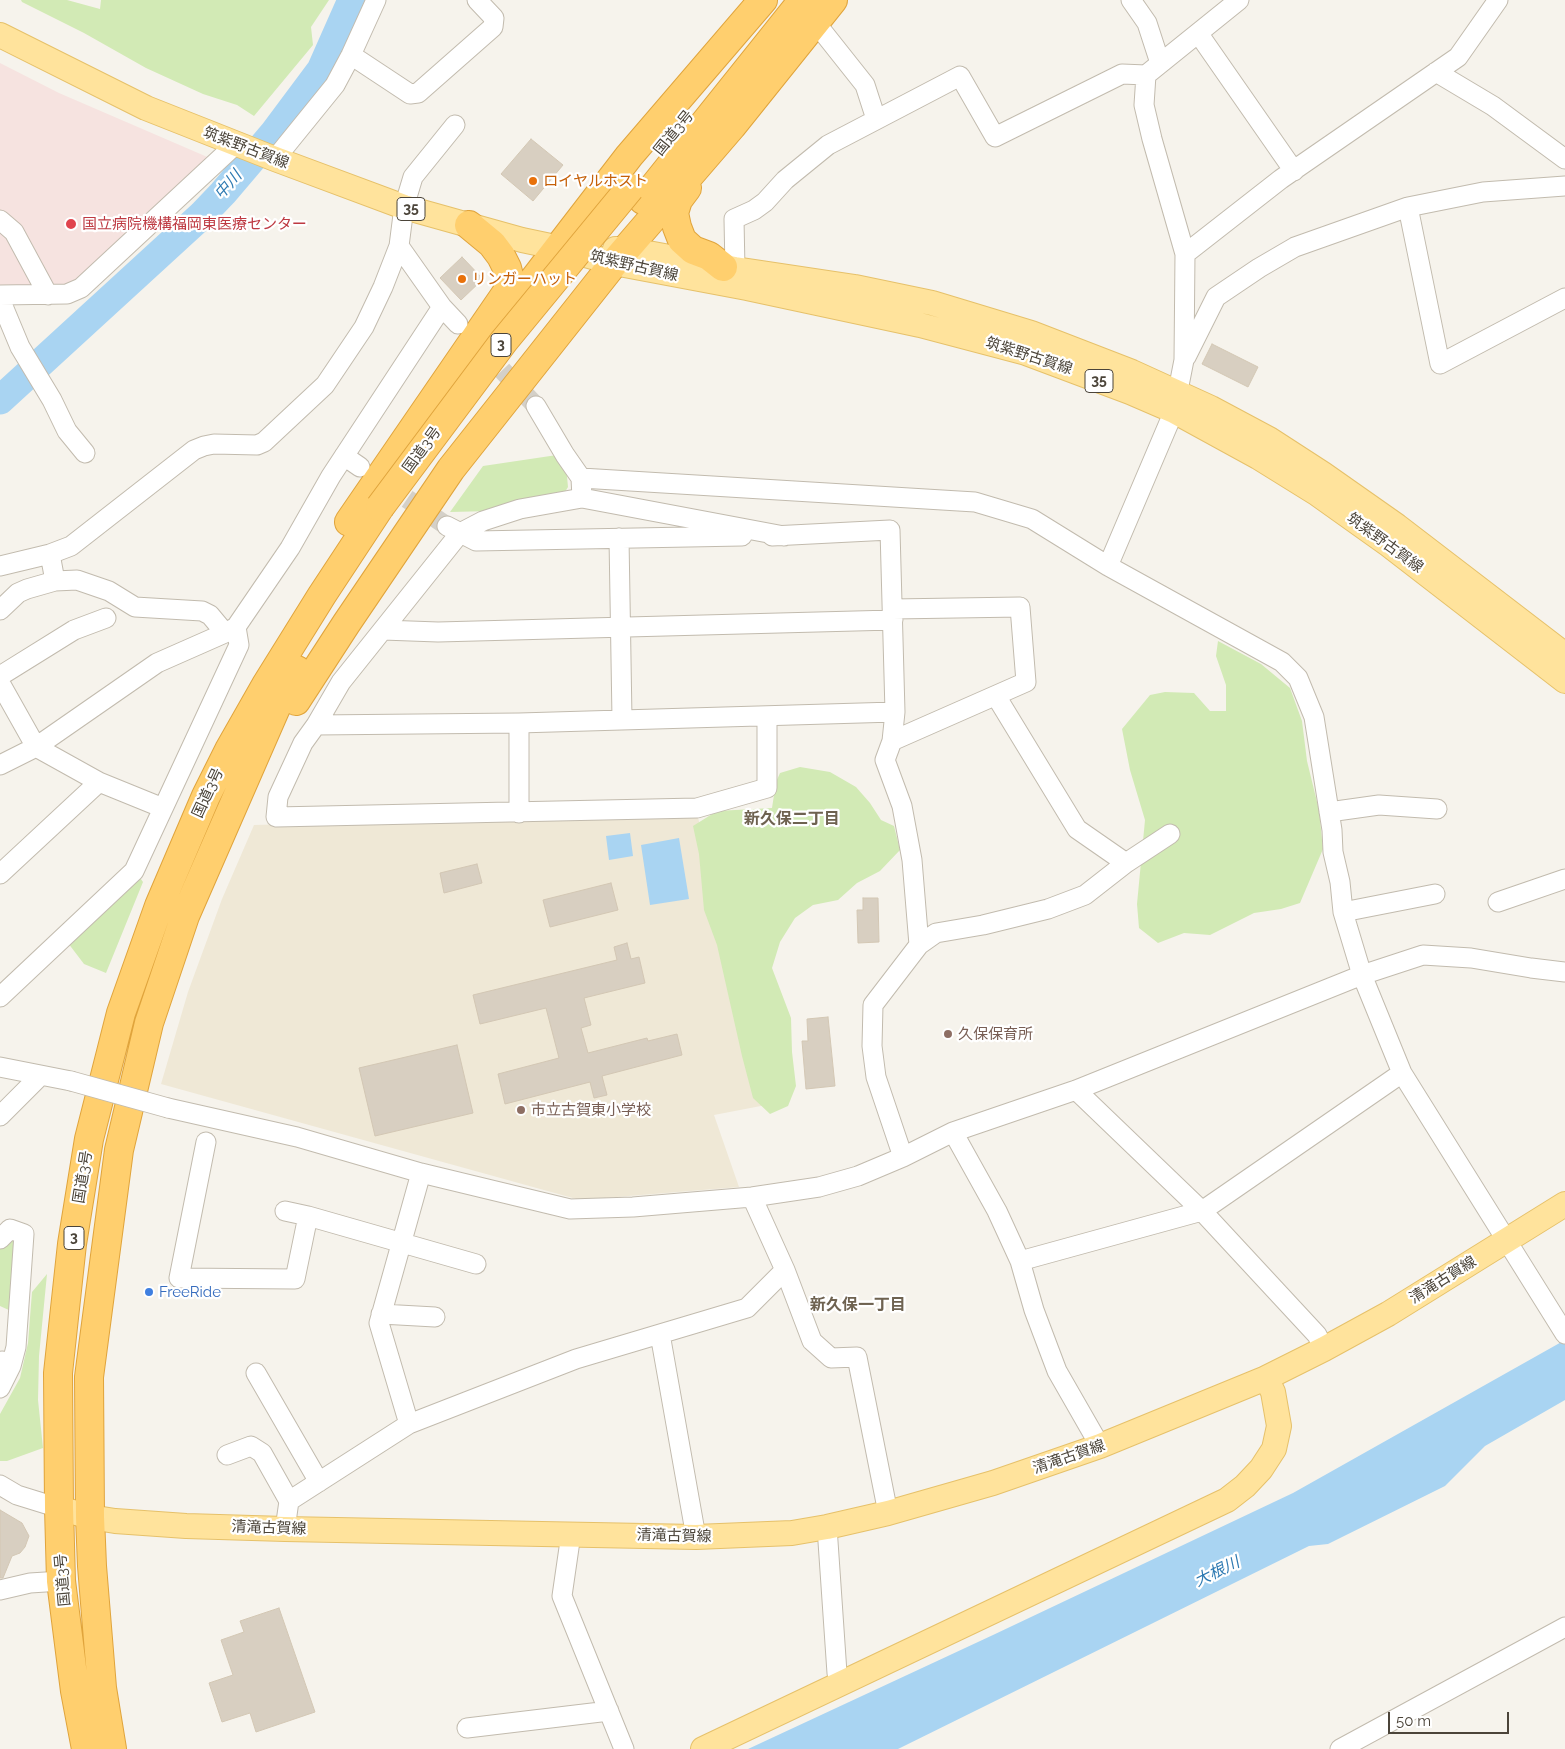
<!DOCTYPE html>
<html>
<head>
<meta charset="utf-8">
<style>
	body { margin:0 }
	#map { position:relative; width:1565px; height:1749px; overflow:hidden; background:#f6f3ec; font-family:Raleway,sans-serif }
	canvas { display:block }
	.scale { position:absolute; left:1388px; top:1712px; width:121px; height:22px; box-sizing:border-box; border:2px solid #4b4439; border-top:0; padding-left:6px; font-size:15px; line-height:18px; white-space:nowrap; color:#4b4439; -webkit-text-stroke:4px #fff; paint-order:stroke }
</style>
</head>
<body>
<div id="map">
<canvas width="1565" height="1749"></canvas>
<div class="scale">50 m</div>
</div>
<script>
const g = document.querySelector('canvas').getContext('2d');
g.lineJoin = 'round';
function paint(path, color) {
  g.fillStyle = color;
  g.fill(path, 'evenodd');
}
function poly(rows) {
  const path = new Path2D();
  for (const r of rows) {
    path.moveTo(r[0], r[1]);
    for (let i = 2; i < r.length; i += 2) path.lineTo(r[i], r[i + 1]);
  }
  return path;
}
function stroke(path, color, width, dash) {
  g.strokeStyle = color;
  g.lineWidth = width;
  g.lineCap = dash ? 'butt' : 'round';
  g.setLineDash(dash || []);
  g.stroke(path);
}
function drawText(font, color, halo, rows, align = 'center') {
  g.font = font + ' Raleway,"Noto Sans JP",sans-serif';
  g.lineWidth = 4.5;
  g.setLineDash([]);
  g.textBaseline = 'middle';
  g.strokeStyle = halo;
  g.fillStyle = color;
  for (const [text, x, y, turn = 0] of rows) {
    g.save();
    g.translate(x, y);
    g.rotate((+turn || 0) * Math.PI / 180);
    g.textAlign = isNaN(turn) ? turn : align;
    if (halo) g.strokeText(text, 0, 0);
    g.fillText(text, 0, 0);
    g.restore();
  }
}
paint(poly([
	[697,813,766,1105,714,1115,739,1187,580,1200,161,1084,188,992,222,899,254,825]
]), '#efe8d6');
paint(poly([
	[0,63,59,93,212,159,70,291,0,296]
]), '#f6e3e0');
paint(poly([
	[21,0,67,0,100,9,101,0,329,0,311,27,313,45,254,116,237,105,203,94,146,68,84,33,22,2],
	[557,455,566,466,568,487,565,492,492,511,450,512,483,466],
	[1218,641,1261,664,1290,688,1302,721,1307,761,1319,810,1323,849,1300,903,1281,909,1254,913,1210,935,1184,933,1158,943,1139,928,1137,904,1145,820,1130,770,1122,729,1150,695,1165,692,1194,693,1210,711,1226,711,1226,685,1216,656],
	[800,767,830,772,856,787,870,803,881,820,894,826,900,850,880,871,857,883,838,900,813,905,795,918,780,942,772,968,791,1018,792,1052,796,1086,788,1106,770,1114,753,1098,742,1056,717,945,704,910,699,854,693,826,717,811,772,808,776,782,780,773],
	[138,875,143,882,106,973,84,964,68,943],
	[10,1240,18,1243,11,1311,0,1306,0,1249],
	[47,1274,39,1356,38,1400,43,1448,7,1461,0,1461,0,1414,20,1378,28,1343,32,1292]
]), '#d2eab5');
paint(poly([
	[630,833,633,856,609,860,606,836],
	[679,838,689,899,650,905,641,845],
	[1565,1340,1565,1400,1485,1446,1445,1486,1328,1544,1309,1546,898,1749,748,1749,993,1635,1293,1493]
]), '#a9d4f2');
stroke(poly([
	[0,400,202,215,223,193,274,133,321,70,352,0]
]), '#a9d4f2', 29);
const building = poly([
	[531,139,563,165,533,201,501,174,531,139],
	[462,257,483,279,461,300,440,278,462,257],
	[1212,344,1258,367,1248,387,1202,364,1212,344],
	[477,864,482,883,444,893,440,873,477,864],
	[611,883,618,910,550,927,543,900,611,883],
	[863,898,878,898,879,942,858,943,857,910,863,910,863,898],
	[627,943,631,959,639,957,645,983,584,998,591,1025,581,1028,588,1053,647,1038,648,1041,677,1034,682,1055,602,1076,607,1095,594,1098,590,1082,505,1104,498,1074,559,1058,546,1008,480,1024,473,995,617,960,614,947,627,943],
	[828,1017,835,1086,806,1089,802,1041,808,1041,807,1019,828,1017],
	[457,1045,473,1113,375,1136,359,1068,457,1045],
	[0,1510,22,1523,29,1536,25,1547,20,1553,12,1556,3,1578,0,1578,0,1510],
	[279,1608,315,1712,256,1732,250,1713,222,1722,209,1683,233,1675,221,1640,244,1632,240,1621,279,1608]
]);
paint(building, '#d8cfc1');
stroke(building, '#d3c7b4', 1);
stroke(poly([
	[483,350,536,406],
	[384,483,447,526]
]), '#d4d0c8', 19, [19, 9]);
const minor = poly([
	[1131,0,1147,23,1160,63],
	[815,22,865,85,876,119],
	[1198,33,1294,171],
	[351,55,410,94,418,93,493,27,494,18,477,0],
	[1436,72,1493,106,1565,159],
	[275,159,335,85,351,55,376,0],
	[1408,207,1440,364,1565,298],
	[0,220,14,232,48,295],
	[1185,254,1281,179,1458,57,1498,0],
	[735,269,734,219,754,210,765,202,785,180,828,145,960,76,995,137,1122,74,1146,75],
	[0,295,67,294,81,288,236,144],
	[0,299,20,347,52,400,67,431,85,453],
	[442,307,458,324],
	[1186,357,1216,297,1259,268,1295,247,1408,207,1483,192,1565,186],
	[536,406,565,455,581,478],
	[344,456,360,467],
	[582,498,581,478,975,502,1032,519,1108,566,1282,662,1298,678,1314,717,1332,830,1333,852,1340,882,1343,912,1362,975,1402,1073,1565,1334],
	[447,526,476,541,742,536],
	[772,536,890,530,895,712,892,741,885,760,902,806,912,860,919,945,873,1005,872,1046,876,1077,903,1157],
	[784,536,582,498,520,509,483,521,460,533,341,682,316,725,519,723,895,712],
	[619,538,622,719],
	[0,566,50,554],
	[1108,566,1174,411,1184,360,1185,254,1152,139,1144,105,1146,75,1239,0],
	[55,581,50,554,71,546,194,450,204,446,214,444,257,445,264,442,325,385,364,327,383,287,399,246],
	[0,610,18,593,27,589,55,581,77,580,109,591,135,607,202,611,210,615,225,633],
	[383,630,438,632,893,620],
	[0,676,74,630,106,618],
	[0,683,36,747,99,782],
	[519,723,519,813],
	[316,725,303,743,278,797,276,817,697,808,767,788,767,716],
	[892,741,1026,682,1020,607,893,609],
	[0,765,36,747,157,663,225,633,236,627,290,548,331,476,442,307,399,246,404,207,413,177,455,125],
	[1329,812,1379,805,1437,809],
	[1126,863,1170,834],
	[0,874,99,782,163,808],
	[1498,902,1565,879],
	[1343,912,1435,894],
	[919,945,936,933,983,925,1048,909,1085,895,1126,863,1077,829,996,696],
	[0,997,134,871,239,645,236,627],
	[0,1067,71,1081],
	[1076,1090,1202,1211,1317,1335,1324,1349],
	[168,1108,297,1137,421,1173,570,1209,633,1207,752,1197,819,1187,858,1176,903,1157,953,1132,1076,1090,1362,975,1423,955,1471,958,1531,968,1565,972],
	[0,1116,40,1076],
	[953,1132,997,1211,1020,1261,1034,1310,1057,1371,1100,1446],
	[206,1142,179,1278,295,1279,308,1216,285,1211],
	[308,1216,476,1264],
	[0,1239,10,1229,24,1234,16,1347,11,1366],
	[1020,1261,1202,1211,1402,1073],
	[785,1270,812,1341,831,1358,857,1357,888,1513],
	[381,1314,435,1317],
	[660,1334,696,1537],
	[256,1373,319,1482],
	[0,1388,11,1366,2,1361],
	[409,1424,379,1323,421,1173],
	[227,1455,251,1446,262,1453,289,1501],
	[0,1485,17,1495,59,1508],
	[827,1527,837,1673,842,1683],
	[285,1529,289,1501,409,1424,576,1359,747,1308,785,1270,752,1197],
	[571,1534,562,1596,624,1749],
	[0,1590,30,1583,61,1581],
	[467,1728,609,1711],
	[1340,1749,1565,1627]
]);
const major = poly([
	[0,35,146,108,275,159,404,207,522,240,560,248,614,263,747,288,920,325,1026,353,1130,392,1174,411,1258,457,1316,493,1389,545,1565,681],
	[615,249,626,249,735,269,855,287,932,303,1031,333,1132,372,1211,408,1269,439,1323,474,1397,526,1565,655],
	[59,1508,90,1517,115,1521,186,1526,285,1529,696,1537,792,1533,827,1527,888,1513,993,1483,1100,1446,1266,1378,1324,1349,1388,1314,1565,1204],
	[703,1749,1227,1500,1245,1486,1261,1469,1274,1449,1279,1426,1273,1392,1266,1378]
]);
const highway = poly([
	[687,188,678,200,674,213,677,227,682,240,693,250,709,256,723,267],
	[643,200,803,0],
	[505,317,629,156,763,0],
	[349,522,507,292,510,280,507,268,501,256,492,244,469,225],
	[296,701,346,624,451,469,614,263,732,126,833,0],
	[86,1749,75,1691,61,1581,59,1508,58,1373,72,1244,89,1139,121,1013,159,906,206,796,229,750,266,685,322,595,380,507],
	[112,1749,102,1688,92,1566,90,1517,89,1377,119,1150,149,1023,185,916,282,694,297,670]
]);
stroke(minor, '#c2bbae', 21);
stroke(major, '#e6c16a', 26);
stroke(highway, '#e0a43c', 30);
stroke(minor, '#fff', 19);
stroke(major, '#ffe39c', 24);
stroke(highway, '#ffcf6e', 28);
const minorBridge = poly([
	[71,1081,168,1108]
]);
const highwayBridge = poly([
	[380,507,504,341,630,188]
]);
stroke(minorBridge, '#c2bbae', 21, []);
stroke(highwayBridge, '#e0a43c', 30, []);
stroke(minorBridge, '#fff', 19);
stroke(highwayBridge, '#ffcf6e', 28);
for (const [x, y, r, color] of [
	[533,181,5,"#e8710a"],
	[71,224,6,"#e0444e"],
	[462,279,5,"#e8710a"],
	[948,1034,5,"#8d6e63"],
	[521,1110,5,"#8d6e63"],
	[149,1292,5,"#3f7fe0"]
]) {
  const dot = new Path2D();
  dot.arc(x, y, r, 0, 2 * Math.PI);
  g.fillStyle = color;
  g.fill(dot);
  stroke(dot, '#fff', 2);
}
for (const [x, y, w] of [
	[411,209,28],
	[501,345,20],
	[1099,381,28],
	[74,1238,20]
]) {
  const box = new Path2D();
  box.roundRect(x - w / 2, y - 11.5, w, 23, 4);
  g.fillStyle = '#fff';
  g.fill(box);
  stroke(box, '#4b4439', 1);
}
drawText('bold 14px', '#4b4439', null, [
	["35",411,209],
	["3",501,345],
	["35",1099,381],
	["3",74,1238]
]);
drawText('15px', '#4b4439', '#fff', [
	["国道3号",674,133,-51],
	["筑紫野古賀線",246,148,21],
	["筑紫野古賀線",634,266,13],
	["筑紫野古賀線",1029,356,18],
	["国道3号",422,450,-54],
	["筑紫野古賀線",1385,543,36],
	["国道3号",208,793,-65],
	["国道3号",83,1177,-81],
	["清滝古賀線",1443,1280,-32],
	["清滝古賀線",1069,1457,-19],
	["清滝古賀線",269,1528,2],
	["清滝古賀線",674,1536,1],
	["国道3号",63,1580,-95]
]);
drawText('15px', '#c56008', '#fff', [
	["ロイヤルホスト",543,181],
	["リンガーハット",472,279]
], 'left');
drawText('15px', '#be3a42', '#fff', [
	["国立病院機構福岡東医療センター",82,224]
], 'left');
drawText('15px', '#785e54', '#fff', [
	["久保保育所",958,1034],
	["市立古賀東小学校",531,1110]
], 'left');
drawText('15px', '#366cbe', '#fff', [
	["FreeRide",159,1292]
], 'left');
drawText('italic 16px', '#2e7ab2', '#fff', [
	["中川",228,185,-49],
	["大根川",1217,1572,-26]
]);
drawText('bold 16px', '#6e6250', '#fff', [
	["新久保二丁目",792,819],
	["新久保一丁目",858,1305]
]);
</script>
</body>
</html>
